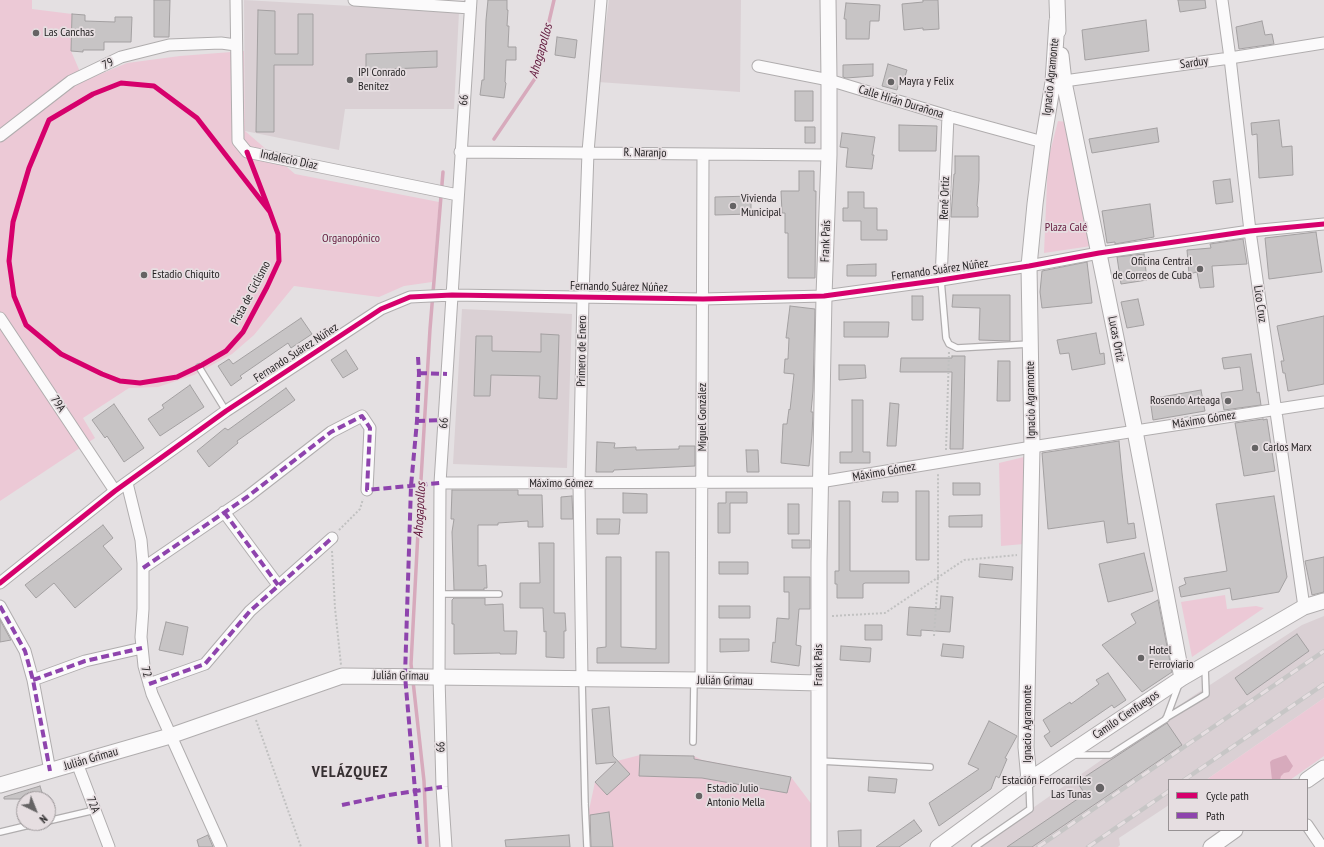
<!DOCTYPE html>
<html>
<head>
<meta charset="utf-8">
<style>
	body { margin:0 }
	#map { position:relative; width:1324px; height:847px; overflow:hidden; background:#e4e0e2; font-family:"PT Sans Narrow",sans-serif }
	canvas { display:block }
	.legend { position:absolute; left:1168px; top:779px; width:140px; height:52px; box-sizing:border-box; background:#e6dee1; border:1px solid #979294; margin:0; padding:5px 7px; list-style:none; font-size:12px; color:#211f20 }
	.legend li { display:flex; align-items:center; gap:8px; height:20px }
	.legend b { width:20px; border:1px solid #979294 }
	.north { position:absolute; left:16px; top:791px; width:40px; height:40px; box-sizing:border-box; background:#e6dee1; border:1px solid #979294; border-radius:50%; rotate:137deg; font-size:11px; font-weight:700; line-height:16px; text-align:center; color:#211f20 }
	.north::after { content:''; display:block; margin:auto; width:14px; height:18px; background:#656364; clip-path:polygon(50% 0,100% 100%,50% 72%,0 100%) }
</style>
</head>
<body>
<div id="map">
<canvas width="1324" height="847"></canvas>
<ul class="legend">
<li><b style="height:5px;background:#d6006c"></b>Cycle path</li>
<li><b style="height:5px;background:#8e44ad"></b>Path</li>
</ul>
<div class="north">N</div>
</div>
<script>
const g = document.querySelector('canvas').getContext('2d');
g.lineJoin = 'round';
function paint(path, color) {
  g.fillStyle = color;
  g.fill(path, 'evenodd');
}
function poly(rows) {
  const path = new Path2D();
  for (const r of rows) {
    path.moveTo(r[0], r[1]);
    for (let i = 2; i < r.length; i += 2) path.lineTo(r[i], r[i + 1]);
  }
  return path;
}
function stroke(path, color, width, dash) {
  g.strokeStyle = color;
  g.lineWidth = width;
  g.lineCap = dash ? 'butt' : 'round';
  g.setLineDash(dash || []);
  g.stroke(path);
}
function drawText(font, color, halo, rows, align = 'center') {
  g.font = font + ' "PT Sans Narrow",sans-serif';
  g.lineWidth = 3.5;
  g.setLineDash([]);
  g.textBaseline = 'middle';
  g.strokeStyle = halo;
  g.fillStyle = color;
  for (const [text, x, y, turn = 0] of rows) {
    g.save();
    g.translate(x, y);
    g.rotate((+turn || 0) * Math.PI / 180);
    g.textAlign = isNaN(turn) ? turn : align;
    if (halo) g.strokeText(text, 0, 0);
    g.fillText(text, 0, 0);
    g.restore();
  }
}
paint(poly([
	[244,0,459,12,454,109,345,109,339,150,245,131],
	[609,0,741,0,740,92,598,82],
	[462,309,572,314,567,468,453,464],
	[1324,616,1324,698,1206,780,1169,780,1169,805,1119,838,1120,845,1118,847,980,847,1037,805,1193,696,1302,625]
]), '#dad0d4');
paint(poly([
	[0,0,32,0,32,9,72,14,71,51,84,81,127,63,180,56,244,51,245,131,295,174,439,202,432,282,404,286,379,297,294,286,254,335,232,354,194,375,158,387,129,388,83,418,95,438,0,501],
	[1058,121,1067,122,1091,246,1044,253,1048,160],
	[1024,457,1024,544,1001,546,999,463],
	[1225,595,1227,609,1256,606,1264,608,1192,657,1181,602],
	[1324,698,1324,756,1290,780,1206,780],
	[640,755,694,756,702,760,791,777,816,810,817,847,591,847,588,815,595,782,617,761]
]), '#ecc9d6');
paint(poly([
	[1286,755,1293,766,1289,772,1284,773,1281,776,1280,780,1272,780,1270,762,1272,760]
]), '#d7aabc');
stroke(poly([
	[494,139,536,77,554,0],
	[412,673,411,664,419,513,430,329,443,172],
	[413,681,424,781,427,847]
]), '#d7aabc', 3.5);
const building = poly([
	[154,0,170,0,169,37,154,37,154,0],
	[488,0,507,0,507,10,508,10,507,26,509,26,508,47,516,47,516,60,506,60,505,82,506,83,504,98,480,95,482,80,484,80,486,20,488,0],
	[923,0,938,0,939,29,923,30,923,28,904,30,902,4,923,2,923,0],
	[1178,0,1205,0,1206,8,1180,12,1178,0],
	[846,3,880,5,879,21,870,21,869,39,846,39,846,19,844,19,846,3],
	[258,10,275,11,275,54,298,54,298,14,313,14,313,65,274,65,274,132,256,132,258,10],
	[72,14,85,15,85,21,115,22,115,17,132,17,131,42,104,42,104,50,83,50,83,52,71,51,72,14],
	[1146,20,1149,51,1085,60,1082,30,1146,20],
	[1262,21,1265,35,1272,34,1274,44,1239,49,1236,27,1262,21],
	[557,37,577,40,575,58,555,55,557,37],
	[437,51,437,67,366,70,366,54,437,51],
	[873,64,873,76,846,78,843,77,843,65,873,64],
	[888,64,907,70,903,83,899,82,897,90,882,86,888,64],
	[795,91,813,91,813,121,795,121,795,91],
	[1279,120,1282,147,1292,146,1293,175,1259,178,1257,134,1252,135,1251,123,1279,120],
	[899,125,937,126,936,151,899,151,899,125],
	[805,127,815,127,815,143,805,143,805,127],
	[1157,128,1159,142,1092,153,1089,139,1157,128],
	[842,133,875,137,872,155,874,155,872,169,846,167,848,148,840,147,842,133],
	[955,156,979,156,979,180,977,206,978,207,978,217,951,217,954,174,955,174,955,156],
	[799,171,814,171,814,191,816,191,815,278,788,278,788,233,785,233,785,213,782,213,781,191,799,191,799,171],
	[1230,179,1233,202,1216,204,1213,181,1230,179],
	[848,192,864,192,864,208,877,208,877,230,887,230,887,240,861,240,861,221,843,221,843,208,848,208,848,192],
	[751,196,751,214,715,215,715,197,751,196],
	[1150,204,1154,237,1115,244,1115,242,1107,243,1102,211,1150,204],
	[1316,232,1322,272,1269,279,1265,238,1316,232],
	[1243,239,1247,264,1212,266,1214,287,1200,288,1197,272,1189,274,1187,250,1211,248,1210,244,1243,239],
	[1144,254,1147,280,1121,284,1117,257,1144,254],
	[1087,262,1092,303,1042,308,1040,292,1042,271,1087,262],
	[876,264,876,276,847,276,847,265,876,264],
	[953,295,1010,295,1010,341,979,340,980,308,952,307,953,295],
	[912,296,923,296,923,320,912,320,912,296],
	[1138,299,1144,325,1127,328,1121,302,1138,299],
	[790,306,815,309,813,391,811,412,813,412,812,435,809,466,781,463,783,424,787,424,789,409,790,410,794,374,784,373,785,359,788,359,789,338,786,338,790,306],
	[1324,316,1324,384,1288,391,1285,373,1283,373,1281,361,1284,361,1277,326,1324,316],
	[301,318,312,334,291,348,288,343,240,376,242,378,231,386,218,366,229,359,233,364,301,318],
	[844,322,889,322,888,337,844,337,844,322],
	[1096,333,1100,354,1104,353,1105,364,1072,370,1069,353,1060,354,1057,340,1096,333],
	[541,334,559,335,557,399,539,398,540,376,491,375,490,396,474,396,476,336,492,336,492,351,541,352,541,334],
	[346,350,358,369,343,378,331,360,346,350],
	[1251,354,1257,393,1259,392,1261,405,1224,410,1221,393,1243,390,1240,367,1224,369,1222,358,1251,354],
	[952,356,965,356,963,449,950,449,952,372,900,372,901,358,952,358,952,356],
	[998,361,1010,361,1010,401,997,401,998,361],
	[839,365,865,365,866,378,839,380,839,365],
	[190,385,204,407,160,436,148,419,164,408,162,405,190,385],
	[286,388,295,400,237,441,238,443,209,467,197,451,225,428,228,430,286,388],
	[1201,390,1205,411,1153,420,1150,399,1201,390],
	[852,400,863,400,863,452,870,452,870,463,840,463,840,452,852,452,852,400],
	[890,403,899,404,896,446,887,446,890,403],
	[114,404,144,448,124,462,107,436,105,438,92,420,114,404],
	[1263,419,1263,420,1267,419,1275,471,1244,476,1235,423,1263,419],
	[1119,441,1122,473,1128,524,1134,523,1136,538,1107,543,1104,521,1048,529,1042,453,1119,441],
	[597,442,615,443,614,448,636,447,636,450,679,449,679,446,695,446,695,466,614,470,613,472,596,472,597,442],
	[746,450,758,450,759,472,747,472,746,450],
	[953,483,980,483,980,495,953,495,953,483],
	[452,490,518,490,518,495,542,495,543,527,528,527,528,521,498,523,498,525,478,525,478,566,486,565,487,588,484,588,484,590,454,590,452,532,454,519,451,519,452,490],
	[916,491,929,491,929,560,916,560,916,491],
	[726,492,747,492,747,503,730,503,730,533,718,533,718,503,726,503,726,492],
	[883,492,898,492,898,502,882,502,883,492],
	[623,493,647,494,647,513,623,513,623,493],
	[572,496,573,519,561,519,561,497,572,496],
	[1274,496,1287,577,1279,592,1232,600,1230,588,1181,597,1179,587,1186,584,1184,578,1227,571,1216,504,1274,496],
	[839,501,850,501,850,571,909,571,909,583,865,583,863,584,863,598,837,598,837,584,835,584,835,571,839,571,839,501],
	[788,504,799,504,799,534,788,534,788,504],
	[982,515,982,527,949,527,949,516,982,515],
	[597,519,620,519,619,534,597,534,597,519],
	[103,525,113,538,103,546,122,569,75,608,54,583,36,598,25,585,103,525],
	[792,540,810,540,810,548,792,548,792,540],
	[539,543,554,543,554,613,565,613,566,631,564,631,564,658,546,657,546,631,544,632,543,608,520,608,520,583,540,583,539,543],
	[656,552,669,552,669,663,597,663,597,648,606,647,606,557,621,557,621,647,656,649,656,552],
	[1144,553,1153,591,1108,602,1099,564,1144,553],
	[1324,557,1324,592,1312,595,1305,561,1324,557],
	[719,562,748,562,748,574,719,574,719,562],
	[980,564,1013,567,1012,580,979,577,980,564],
	[784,577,810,577,810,609,799,609,796,645,801,646,799,666,771,662,773,642,775,643,777,618,789,619,789,592,784,592,784,577],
	[941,596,953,597,950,632,921,630,921,636,907,635,909,607,940,609,941,596],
	[454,598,485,598,485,605,503,604,504,631,517,631,516,654,500,654,500,653,454,654,454,624,452,624,452,600,454,598],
	[1158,600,1172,672,1142,692,1102,645,1136,623,1131,614,1158,600],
	[719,606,750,606,750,618,719,618,719,606],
	[0,620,11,640,0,642,0,620],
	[166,622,188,627,183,655,159,650,166,622],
	[865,625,882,625,882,640,865,640,865,625],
	[1297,634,1309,651,1247,695,1235,678,1297,634],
	[720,639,749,639,749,651,720,652,720,639],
	[943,644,964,646,963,658,941,656,943,644],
	[841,646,871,648,870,662,840,660,841,646],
	[1108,673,1126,700,1114,708,1112,705,1051,747,1044,736,1050,732,1043,720,1070,702,1071,704,1099,684,1096,680,1108,673],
	[609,707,613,756,630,774,607,795,595,782,616,762,596,764,592,709,609,707],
	[989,721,1017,736,1005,758,1007,759,999,778,996,776,991,789,939,826,929,803,979,769,968,764,989,721],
	[1167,723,1182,745,1032,847,1007,847,1085,794,1077,782,1167,723],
	[640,755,694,756,694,759,791,777,787,793,702,778,639,776,640,755],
	[869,777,897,779,895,793,868,791,869,777],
	[40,786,44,799,4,799,4,797,40,786],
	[609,812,613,847,591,847,590,815,609,812],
	[914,820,922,831,899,847,876,847,914,820],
	[861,830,861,847,839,847,838,831,861,830],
	[208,835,213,847,199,847,197,840,208,835],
	[569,835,570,847,506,847,505,840,569,835]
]);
paint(building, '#c7c4c5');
stroke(building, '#a3a0a1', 1);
const lane = poly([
	[941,280,946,338,949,344,957,348,1030,344],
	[199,367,226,411],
	[439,594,499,594],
	[582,679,585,804,587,847],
	[1166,718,1206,694,1205,667],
	[693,742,694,680],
	[1073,755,1110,755,1166,719,1179,684],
	[820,761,930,767],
	[48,821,95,810],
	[0,832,38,823],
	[975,847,1030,809,1029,782]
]);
const street = poly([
	[236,0,238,141,247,152,458,195],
	[354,0,470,8],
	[1222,0,1230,58,1250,231,1304,607],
	[758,66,829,80,948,116,1043,142],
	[1057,82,1230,58,1324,43],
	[0,136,71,81,121,57,169,45,221,43,236,45],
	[460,152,829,155],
	[941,280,948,116],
	[0,318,115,491],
	[127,483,141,540,143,563,143,609,141,637,144,666,152,694,221,847],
	[440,483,820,482,1032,447,1324,402],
	[224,512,278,585],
	[143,568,247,497,331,432,362,416,370,428,367,490],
	[0,583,115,491,226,411,381,309,410,297,452,295,703,299,824,296,941,280,1029,266,1099,253,1250,231,1324,224],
	[0,606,25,651,33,680,50,771],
	[582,678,579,484,583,296,588,152,601,0],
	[33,680,85,661,142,648],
	[701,680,703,155],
	[149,684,205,664,250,611,332,538],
	[77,763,109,847],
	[1307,825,1322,847],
	[446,847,442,787,439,677,440,483,471,0]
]);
const secondary = poly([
	[1057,0,1058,31],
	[1061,55,1064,82,1135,431,1182,678],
	[1029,780,1026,747,1032,447,1029,266,1035,204,1043,142,1053,82,1057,21],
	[1307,780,1324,768],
	[0,785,170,736,342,676,701,680,819,683],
	[819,847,819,562,824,296,829,155,829,80,828,0],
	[938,847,1029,780,1182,678,1304,607,1324,601],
	[1211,847,1235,830]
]);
stroke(lane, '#b0adae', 8);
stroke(street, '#b0adae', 13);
stroke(secondary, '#b0adae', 17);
stroke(poly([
	[946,450,949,352],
	[339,530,360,509,363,499],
	[332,551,335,608,341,665],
	[832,616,885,613,964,560,1017,555],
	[934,636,938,577,938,474],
	[256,720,301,847]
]), '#c1c1c1', 2, [2, 2]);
stroke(lane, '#fbfafb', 5.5);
stroke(street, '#fbfafb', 11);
stroke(secondary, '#fbfafb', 15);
const rail = poly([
	[1184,780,1324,684],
	[1038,847,1324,651],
	[1088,847,1169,791]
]);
stroke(rail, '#c7c6c6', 4.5);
stroke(rail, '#e6dee1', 3, [9]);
stroke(poly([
	[418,357,419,373,417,421,411,486,405,676,420,847],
	[419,373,447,374],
	[417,421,444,420],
	[224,512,278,585],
	[143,568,247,497,331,432,362,416,370,428,367,490,440,483],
	[0,606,25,651,33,680,50,771],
	[33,680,85,661,142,648],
	[149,684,205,664,250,611,332,538],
	[342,805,389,795,442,787]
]), '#8e44ad', 4, [8, 4]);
stroke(poly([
	[247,152,270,212,278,234,279,261,267,287,243,332,226,351,202,365,177,377,140,383,120,381,102,374,61,354,26,325,14,296,9,261,13,222,29,168,49,120,93,94,121,83,154,86,197,118,270,212],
	[0,583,115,491,226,411,381,309,410,297,452,295,703,299,824,296,941,280,1029,266,1099,253,1250,231,1324,224]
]), '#d6006c', 5);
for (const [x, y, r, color] of [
	[36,33,4,"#656364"],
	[350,80,4,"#656364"],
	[891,82,4,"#656364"],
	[733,206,4,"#656364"],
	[1200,269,4,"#656364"],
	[144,275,4,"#656364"],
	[1228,401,4,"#656364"],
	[1255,448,4,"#656364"],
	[1141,658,4,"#656364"],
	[1100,788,5,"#656364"],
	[699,796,4,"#656364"]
]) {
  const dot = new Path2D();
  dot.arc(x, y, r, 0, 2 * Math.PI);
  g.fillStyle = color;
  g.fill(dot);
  stroke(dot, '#e6dee1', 1.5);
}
drawText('12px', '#211f20', '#e6dee1', [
	["Las Canchas",44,33],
	["IPI Conrado",358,73],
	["Benítez",358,87],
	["Mayra y Felix",899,82],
	["Vivienda",741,199],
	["Municipal",741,213],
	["Oficina Central",1192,262,"right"],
	["de Correos de Cuba",1192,276,"right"],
	["Estadio Chiquito",152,275],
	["Rosendo Arteaga",1220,401,"right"],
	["Carlos Marx",1263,448],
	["Hotel",1149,651],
	["Ferroviario",1149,665],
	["Estación Ferrocarriles",1091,781,"right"],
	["Las Tunas",1091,795,"right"],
	["Estadio Julio",707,789],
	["Antonio Mella",707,803]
], 'left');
drawText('12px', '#211f20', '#e6dee1', [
	["Sarduy",1194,63,-8],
	["79",108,64,-25],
	["Ignacio Agramonte",1051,77,-84],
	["66",464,100,-86],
	["Calle Hirán Durañona",901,102,17],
	["R. Naranjo",645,153,1],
	["Indalecio Díaz",289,160,12],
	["René Ortiz",945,198,-88],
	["Frank País",826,241,-88],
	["Fernando Suárez Núñez",940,270,-8],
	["Fernando Suárez Núñez",619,287,1],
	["Pista de Ciclismo",251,293,-62],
	["Lico Cruz",1260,304,82],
	["Lucas Ortiz",1116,339,79],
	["Primero de Enero",582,351,-89],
	["Fernando Suárez Núñez",296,353,-33],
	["Ignacio Agramonte",1031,400,-91],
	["79A",58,404,56],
	["Miguel González",703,417,-90],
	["Máximo Gómez",1204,420,-9],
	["66",444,423,-86],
	["Máximo Gómez",884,472,-10],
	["Máximo Gómez",561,484],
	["Frank Pais",819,665,-90],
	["72",146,672,76],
	["Julián Grimau",401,676,1],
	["Julián Grimau",725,681,1],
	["Camilo Cienfuegos",1126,715,-34],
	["Ignacio Agramonte",1028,724,-90],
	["66",441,747,-92],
	["Julián Grimau",91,759,-16],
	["72A",93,805,69]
]);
drawText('12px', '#641a3e', '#e6dee1', [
	["Plaza Calé",1066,228],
	["Organopónico",351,239]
]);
drawText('italic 13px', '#5e1439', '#e6dee1', [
	["Ahogapollos",541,51,-74],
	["Ahogapollos",420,510,-87]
]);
g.letterSpacing = '1px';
drawText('bold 16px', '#363032', '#e6dee1', [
	["VELÁZQUEZ",350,772]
]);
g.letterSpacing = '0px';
</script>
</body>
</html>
